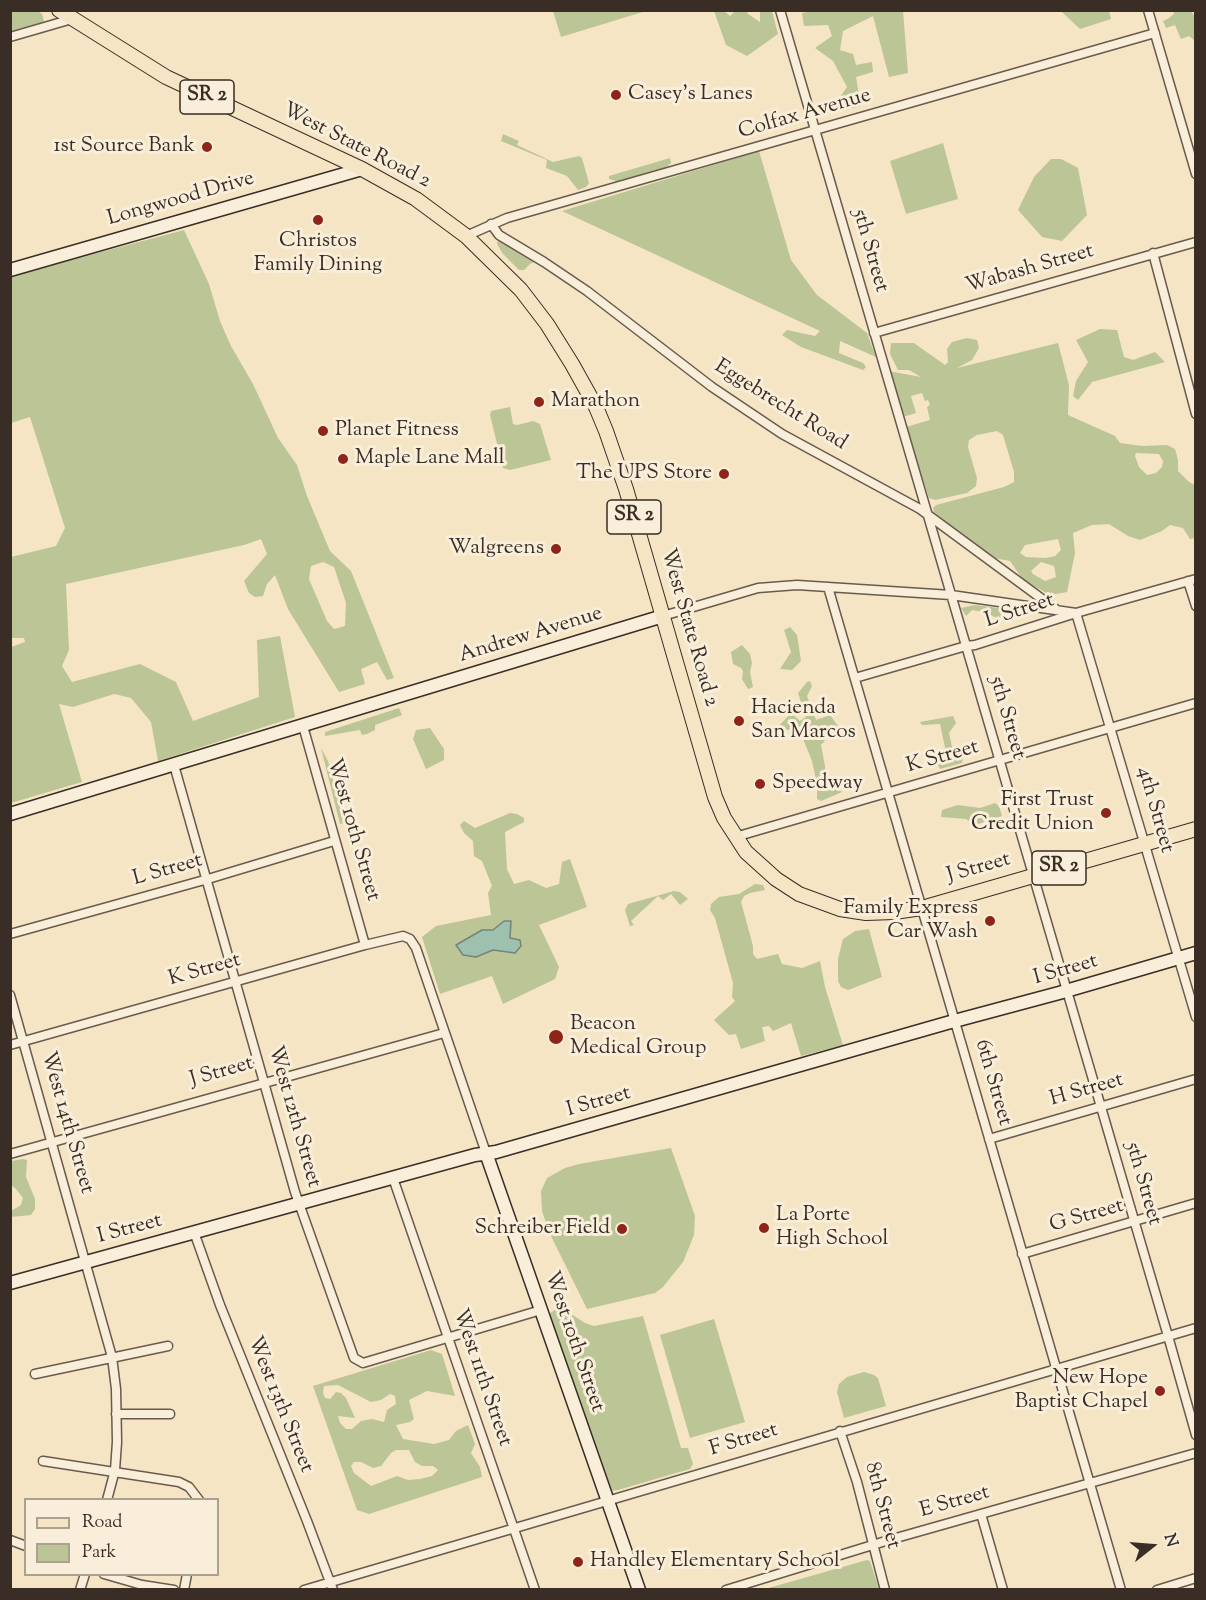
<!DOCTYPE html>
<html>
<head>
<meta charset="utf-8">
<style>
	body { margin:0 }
	#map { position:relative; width:1206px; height:1600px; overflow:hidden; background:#f5e5c5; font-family:"Sorts Mill Goudy",serif }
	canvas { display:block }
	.frame { position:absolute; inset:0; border:12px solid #392d25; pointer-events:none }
	.legend { position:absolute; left:24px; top:1498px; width:195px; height:78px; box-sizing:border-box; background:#f8eed9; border:2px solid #aca191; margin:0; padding:8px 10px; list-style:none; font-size:18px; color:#392d25 }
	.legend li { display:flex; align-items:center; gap:12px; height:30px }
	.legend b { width:30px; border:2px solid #aca191 }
	.north { position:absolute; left:1122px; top:1516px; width:60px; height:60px; -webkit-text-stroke:4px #f8eed9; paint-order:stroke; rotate:73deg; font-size:16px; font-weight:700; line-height:24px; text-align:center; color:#392d25 }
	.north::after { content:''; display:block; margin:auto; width:21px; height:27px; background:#392d25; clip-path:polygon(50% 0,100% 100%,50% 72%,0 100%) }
</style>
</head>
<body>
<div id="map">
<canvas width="1206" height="1600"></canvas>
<div class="frame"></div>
<ul class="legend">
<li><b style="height:8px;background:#f5e5c5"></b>Road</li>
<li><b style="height:16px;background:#bbc595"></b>Park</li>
</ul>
<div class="north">N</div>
</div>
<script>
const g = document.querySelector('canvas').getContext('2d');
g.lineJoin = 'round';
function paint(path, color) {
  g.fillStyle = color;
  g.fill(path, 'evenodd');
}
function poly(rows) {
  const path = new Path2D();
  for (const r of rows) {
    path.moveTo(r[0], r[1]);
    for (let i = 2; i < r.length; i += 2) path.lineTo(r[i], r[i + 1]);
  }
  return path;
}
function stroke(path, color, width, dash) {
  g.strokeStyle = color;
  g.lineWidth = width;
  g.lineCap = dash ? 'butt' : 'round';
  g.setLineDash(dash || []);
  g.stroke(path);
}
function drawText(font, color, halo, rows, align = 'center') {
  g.font = font + ' "Sorts Mill Goudy",serif';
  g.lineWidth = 6;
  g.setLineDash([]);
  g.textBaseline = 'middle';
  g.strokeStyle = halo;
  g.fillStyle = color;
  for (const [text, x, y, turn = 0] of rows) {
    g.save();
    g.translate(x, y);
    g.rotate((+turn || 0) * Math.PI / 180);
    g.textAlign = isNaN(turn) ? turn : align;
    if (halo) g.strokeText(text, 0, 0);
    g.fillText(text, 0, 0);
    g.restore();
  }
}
paint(poly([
	[11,10,38,11,42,14,44,22,11,31],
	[553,11,553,10,646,11,561,37],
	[714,11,724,11,730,16,735,11,747,11,748,14,760,22,760,11,772,11,778,34,747,56,726,45],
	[814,11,903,11,908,73,889,77,873,16,843,31,840,50,853,54,856,65,872,62,873,72,856,77,861,106,843,111,840,97,847,87,833,61,815,48,832,36,828,25,804,26,802,13],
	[1061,11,1109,11,1111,19,1080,29],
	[1173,11,1191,11,1195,17,1195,41,1189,36,1181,39,1175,25,1166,28,1163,21,1169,18,1174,14],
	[503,134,519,141,517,145,553,162,579,156,582,158,589,183,586,187,578,190,567,176,546,168,547,160,501,141],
	[943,143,958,199,906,214,890,161],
	[759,151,791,260,817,295,867,333,876,357,840,341,839,353,863,363,866,367,863,370,801,347,782,335,787,330,815,336,820,331,562,211],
	[670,158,671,163,664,169,619,182,609,179,609,176],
	[1051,159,1061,159,1078,168,1087,215,1062,241,1042,237,1018,210,1034,177],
	[184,230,209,284,220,321,231,346,253,384,278,438,297,465,307,496,330,551,351,571,394,678,387,680,377,662,361,669,365,684,339,692,288,609,275,575,267,584,263,596,255,597,249,593,244,581,267,554,261,539,244,545,66,584,69,650,62,666,72,682,140,664,176,682,193,721,259,697,257,640,280,636,295,717,158,761,151,722,131,698,114,694,73,707,59,704,82,782,11,803,11,647,25,642,24,638,11,638,11,557,56,546,65,528,30,417,11,423,11,276],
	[323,562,334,567,346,603,345,626,334,629,327,621,309,579,311,566],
	[498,240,500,240,536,261,530,264,524,270,519,270,503,254,497,244],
	[1100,329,1117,330,1124,357,1133,360,1155,352,1165,362,1092,382,1078,400,1073,396,1076,381,1088,362,1076,340],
	[967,338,977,340,979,348,972,360,957,368,1058,343,1069,385,1068,415,1115,436,1120,443,1142,446,1167,445,1175,449,1178,460,1178,471,1189,482,1195,485,1195,538,1190,539,1183,528,1170,525,1162,531,1140,540,1128,536,1109,524,1092,525,1073,533,1075,553,1067,592,1050,595,1023,580,1010,561,994,558,969,541,934,512,933,508,936,505,1004,487,1014,482,1014,472,1003,435,997,431,977,435,969,440,968,447,977,478,976,486,967,493,935,500,929,498,906,427,930,420,927,407,930,405,928,400,925,401,922,393,911,396,916,413,903,417,888,371,921,377,909,370,898,370,890,354,891,343,914,343,945,365,948,362,947,349,952,342],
	[1136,453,1159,454,1163,461,1162,467,1156,473,1147,475,1139,467,1135,456],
	[1058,539,1061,550,1055,556,1046,558,1026,557,1020,553,1025,545],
	[1041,562,1054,566,1056,577,1045,581,1033,574,1031,571],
	[510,407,513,424,517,425,533,421,540,424,551,460,510,470,503,468,490,415,491,411],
	[975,605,1014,610,1014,617,999,619,984,612,972,610,966,616,961,608],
	[790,627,797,635,801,661,792,670,780,669,791,652,784,630],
	[742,645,750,654,752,663,750,672,753,687,748,689,742,679,743,671,741,668,733,664,731,652],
	[810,681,812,686,807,696,816,720,830,715,838,726,821,745,828,782,842,792,821,801,817,799,817,784,812,761,799,729,785,730,777,728,791,713,800,721,806,717,798,693,807,682],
	[399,708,402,715,375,725,375,730,367,734,362,735,360,730,325,736,325,732],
	[953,716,956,723,949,733,954,756,952,759,963,757,962,763,940,769,937,763,946,752,940,724,922,725,920,722],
	[430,728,444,749,444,760,426,769,413,739,416,730],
	[321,748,328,761,344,823,340,824],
	[995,803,999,806,1002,816,975,825,966,819,941,817,942,810,958,805,980,808],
	[510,813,517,814,524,818,524,822,505,832,507,869,514,884,529,880,546,888,559,884,562,862,570,859,587,907,539,925,559,967,555,979,503,1004,492,976,440,994,422,937,436,926,491,915,488,893,492,886,482,861,474,856,473,841,464,833,460,825,464,821,475,828],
	[510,921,510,938,515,953,493,950,476,957,482,930,492,930],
	[755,884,763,885,765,890,750,893,744,896,741,902,753,946,753,954,757,959,778,954,782,964,802,968,820,961,825,987,843,1045,801,1056,791,1023,773,1031,769,1026,762,1027,765,1041,741,1049,736,1034,729,1035,714,1020,735,1001,732,997,733,983,715,918,710,910,711,904,719,897,739,894],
	[674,891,680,892,688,899,680,905,671,894,663,900,658,896,631,921,634,925,630,926,625,910,628,904],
	[869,929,882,977,848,990,841,987,838,981,838,959,843,939,855,931],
	[671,1148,695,1216,694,1235,683,1262,663,1287,655,1293,587,1309,550,1234,542,1211,541,1191,547,1178,565,1168,579,1164],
	[23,1159,27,1160,26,1177,35,1199,35,1209,31,1215,11,1217,11,1211,21,1205,23,1198,16,1189,11,1185,11,1161],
	[556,1309,568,1312,585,1323,594,1326,643,1316,681,1448,688,1448,693,1464,690,1469,618,1490,611,1491,549,1314],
	[714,1319,745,1422,690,1438,660,1335],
	[431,1350,442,1354,455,1396,427,1391,409,1400,414,1419,410,1422,396,1425,403,1439,434,1444,449,1440,456,1431,468,1425,475,1444,471,1453,480,1467,482,1477,369,1514,357,1510,313,1386],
	[338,1385,371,1402,381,1400,390,1394,395,1396,396,1404,387,1410,384,1422,372,1419,361,1421,352,1429,346,1429,340,1423,338,1416,355,1418,346,1398,341,1393,336,1392,330,1399,325,1398,323,1393,324,1386],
	[396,1450,409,1450,415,1462,422,1466,433,1466,438,1470,432,1476,420,1479,408,1480,397,1476,371,1486,354,1473,351,1466,354,1462,361,1462,373,1468,381,1466,391,1453],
	[864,1372,874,1375,878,1378,886,1406,844,1418,837,1392,839,1384,847,1377],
	[867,1560,870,1561,879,1589,765,1589]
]), '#bbc595');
const water = poly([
	[504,921,511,921,510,938,520,940,521,946,515,953,493,950,476,957,463,955,456,945,482,930,493,930,504,921]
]);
paint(water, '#9dc0af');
stroke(water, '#758578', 1.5);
const street = poly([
	[780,10,1168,1336,1196,1435],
	[1148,10,1196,174],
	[10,37,72,19],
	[491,224,499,235,544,262,587,291,712,387,782,434,920,509,1057,610],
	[466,236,507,218,1155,33],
	[1153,253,1196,414],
	[874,333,1196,242],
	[1188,581,1196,606],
	[828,587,1121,1590],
	[1076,613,1196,1017],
	[663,616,758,588,797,585,951,595,1076,613],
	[855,678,966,646,975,645,1076,613,1196,579],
	[303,726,365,945],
	[174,765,295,1192,354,1358,363,1363,541,1310],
	[735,837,1196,703],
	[10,934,208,879,334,841],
	[10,995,112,1357,116,1389,117,1442,115,1470,107,1500],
	[10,1045,365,945,403,936,410,939,416,948,486,1153],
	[989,1139,1196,1079],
	[10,1154,444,1033],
	[393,1178,535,1590],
	[194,1232,220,1305,307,1521,333,1590],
	[1022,1254,1196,1203],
	[35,1374,168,1346],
	[116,1414,170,1414],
	[840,1431,857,1482,885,1590],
	[43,1461,179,1482,189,1487,199,1500],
	[981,1514,1003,1590],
	[10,1540,26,1546],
	[104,1574,142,1585,174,1590],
	[80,1590,85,1574],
	[184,1590,187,1574],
	[304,1590,1196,1328],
	[726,1590,889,1540,1196,1453],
	[1157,1590,1196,1578]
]);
const secondary = poly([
	[10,270,362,169],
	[10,814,663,616],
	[486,1153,639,1590],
	[10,1283,475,1155,496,1152,947,1023,1059,993,1196,953]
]);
const primary = poly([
	[59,10,166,77,362,169,416,199,466,236,521,290,547,324,572,364,596,407,606,431,626,489,715,797,724,818,746,852,776,879,799,894,840,909,866,913,894,912,922,908,1196,829]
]);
stroke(street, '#685b4d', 11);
stroke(secondary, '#392d25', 15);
stroke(primary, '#392d25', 16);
stroke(street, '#f8eed9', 8);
stroke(secondary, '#f8eed9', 12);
stroke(primary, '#f5e5c5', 14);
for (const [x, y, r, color] of [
	[616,95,6,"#8f2418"],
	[207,147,6,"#8f2418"],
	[318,220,6,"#8f2418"],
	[539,402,6,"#8f2418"],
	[323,431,6,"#8f2418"],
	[343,459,6,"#8f2418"],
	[724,474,6,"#8f2418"],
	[556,549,6,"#8f2418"],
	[739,721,6,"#8f2418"],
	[760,784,6,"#8f2418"],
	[1106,813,6,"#8f2418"],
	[990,921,6,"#8f2418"],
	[556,1037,8,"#8f2418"],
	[764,1228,6,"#8f2418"],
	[622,1229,6,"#8f2418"],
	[1160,1391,6,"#8f2418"],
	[578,1562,6,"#8f2418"]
]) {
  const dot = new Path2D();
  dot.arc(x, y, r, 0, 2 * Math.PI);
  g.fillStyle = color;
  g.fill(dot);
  stroke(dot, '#f8eed9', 2);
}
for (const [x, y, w] of [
	[207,97,54],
	[634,517,54],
	[1059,868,54]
]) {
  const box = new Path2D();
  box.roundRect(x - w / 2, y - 17, w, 34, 4.5);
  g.fillStyle = '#f8eed9';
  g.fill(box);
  stroke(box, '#392d25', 1.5);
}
drawText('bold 20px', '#392d25', null, [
	["SR 2",207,97],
	["SR 2",634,517],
	["SR 2",1059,868]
]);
drawText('21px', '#392d25', '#f8eed9', [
	["Casey’s Lanes",628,95],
	["1st Source Bank",195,147,"right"],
	["Christos",318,242,"center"],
	["Family Dining",318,266,"center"],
	["Marathon",551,402],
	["Planet Fitness",335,431],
	["Maple Lane Mall",355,459],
	["The UPS Store",712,474,"right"],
	["Walgreens",544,549,"right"],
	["Hacienda",751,709],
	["San Marcos",751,733],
	["Speedway",772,784],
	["First Trust",1094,801,"right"],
	["Credit Union",1094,825,"right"],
	["Family Express",978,909,"right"],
	["Car Wash",978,933,"right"],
	["Beacon",570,1025],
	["Medical Group",570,1049],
	["La Porte",776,1216],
	["High School",776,1240],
	["Schreiber Field",610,1229,"right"],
	["New Hope",1148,1379,"right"],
	["Baptist Chapel",1148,1403,"right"],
	["Handley Elementary School",590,1562]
], 'left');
drawText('21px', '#392d25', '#f8eed9', [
	["Colfax Avenue",805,115,-16],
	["West State Road 2",356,147,27],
	["Longwood Drive",181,200,-16],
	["5th Street",869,251,74],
	["Wabash Street",1030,270,-16],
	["Eggebrecht Road",780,406,32],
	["L Street",1020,612,-18],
	["West State Road 2",688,628,74],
	["Andrew Avenue",531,636,-17],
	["5th Street",1006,718,74],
	["K Street",943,758,-16],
	["4th Street",1154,810,74],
	["West 10th Street",352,830,74],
	["J Street",979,869,-16],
	["L Street",168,871,-16],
	["K Street",205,971,-16],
	["I Street",1066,971,-16],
	["J Street",222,1073,-16],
	["6th Street",992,1083,74],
	["H Street",1087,1091,-16],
	["I Street",599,1103,-16],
	["West 12th Street",293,1117,74],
	["West 14th Street",66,1123,74],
	["5th Street",1142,1184,74],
	["G Street",1087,1217,-16],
	["I Street",130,1230,-15],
	["West 10th Street",573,1342,71],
	["West 11th Street",481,1378,71],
	["West 13th Street",279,1405,68],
	["F Street",744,1441,-17],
	["E Street",955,1503,-16],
	["8th Street",881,1506,75]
]);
</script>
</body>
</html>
